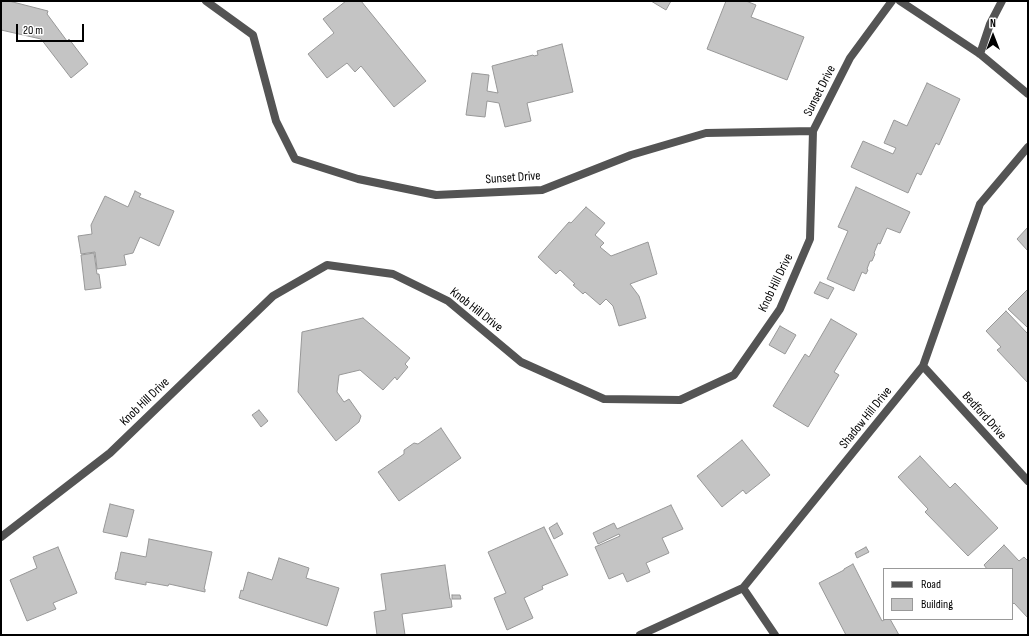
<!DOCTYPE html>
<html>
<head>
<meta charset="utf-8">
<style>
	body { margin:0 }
	#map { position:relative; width:1029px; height:636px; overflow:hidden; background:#fff; font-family:"Sofia Sans Condensed",sans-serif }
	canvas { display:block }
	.frame { position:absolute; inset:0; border:2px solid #000; pointer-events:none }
	.legend { position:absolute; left:883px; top:568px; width:130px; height:52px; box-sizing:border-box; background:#fff; border:1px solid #999; margin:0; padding:5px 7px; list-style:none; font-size:12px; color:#000 }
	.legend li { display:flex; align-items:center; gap:8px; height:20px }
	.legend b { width:20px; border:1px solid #999 }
	.north { position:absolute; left:973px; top:16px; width:40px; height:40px; -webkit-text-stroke:3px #fff; paint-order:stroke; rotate:0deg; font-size:11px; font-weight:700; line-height:16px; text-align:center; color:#000 }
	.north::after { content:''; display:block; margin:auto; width:14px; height:18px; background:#000; clip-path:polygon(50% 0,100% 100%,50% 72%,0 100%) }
	.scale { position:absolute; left:16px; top:24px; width:68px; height:18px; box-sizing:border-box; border:2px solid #000; border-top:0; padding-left:5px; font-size:12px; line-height:14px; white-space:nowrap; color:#000; -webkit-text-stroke:3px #fff; paint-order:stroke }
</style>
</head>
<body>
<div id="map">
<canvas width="1029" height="636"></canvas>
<div class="frame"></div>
<ul class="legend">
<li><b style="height:5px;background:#545454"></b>Road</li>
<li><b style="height:11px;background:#c4c4c4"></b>Building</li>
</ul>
<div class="north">N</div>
<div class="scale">20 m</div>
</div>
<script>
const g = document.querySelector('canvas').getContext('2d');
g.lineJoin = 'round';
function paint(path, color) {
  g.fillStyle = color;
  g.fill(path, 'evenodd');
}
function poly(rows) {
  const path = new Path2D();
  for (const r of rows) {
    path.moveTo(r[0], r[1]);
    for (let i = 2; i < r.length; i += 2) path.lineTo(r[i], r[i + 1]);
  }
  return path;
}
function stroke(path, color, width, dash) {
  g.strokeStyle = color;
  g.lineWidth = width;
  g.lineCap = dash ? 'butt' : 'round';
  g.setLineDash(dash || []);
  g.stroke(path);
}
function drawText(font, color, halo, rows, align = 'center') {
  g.font = font + ' "Sofia Sans Condensed",sans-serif';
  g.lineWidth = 3.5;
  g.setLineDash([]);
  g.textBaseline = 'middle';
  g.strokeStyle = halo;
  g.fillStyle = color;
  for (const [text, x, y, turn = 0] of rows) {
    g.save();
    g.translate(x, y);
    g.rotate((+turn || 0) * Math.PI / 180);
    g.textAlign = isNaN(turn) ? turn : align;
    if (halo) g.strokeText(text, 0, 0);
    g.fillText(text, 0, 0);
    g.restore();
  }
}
const building = poly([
	[1,1,9,1,48,11,47,14,67,41,69,39,88,64,71,78,41,39,1,30,1,1],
	[346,1,361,1,426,81,394,107,361,66,355,72,347,63,327,78,308,54,334,33,323,19,346,1],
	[651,1,671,1,666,10,651,1],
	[726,1,746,1,756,5,751,17,804,37,787,80,707,49,726,1],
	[562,44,573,92,527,103,531,121,505,127,499,103,487,101,485,117,466,115,472,73,489,75,487,91,498,93,492,66,533,55,534,56,538,55,537,51,562,44],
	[927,83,960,99,939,145,936,143,921,175,917,173,908,193,851,167,863,141,893,154,896,148,884,143,894,120,907,126,927,83],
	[856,187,910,212,900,233,887,228,880,244,878,243,874,253,875,254,872,261,870,261,867,269,868,270,866,274,862,272,854,291,827,279,848,231,838,227,856,187],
	[135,191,141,194,139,197,174,211,159,246,140,237,133,253,124,255,126,265,97,269,95,252,81,254,78,236,92,234,91,225,105,196,128,207,135,191],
	[586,207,605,223,595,235,604,243,600,247,611,256,648,242,657,274,630,284,639,296,646,318,619,326,613,306,606,299,600,305,585,292,583,294,573,285,575,284,560,270,556,274,538,257,569,222,571,223,586,207],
	[1028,227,1028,251,1017,239,1028,227],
	[94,253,97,274,99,274,101,288,85,290,81,255,94,253],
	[820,282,834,288,828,299,814,293,820,282],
	[1028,289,1028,325,1027,327,1008,309,1028,289],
	[1006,311,1028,334,1028,383,997,350,1001,347,986,331,1006,311],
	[363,318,410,358,405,364,408,367,397,380,395,377,383,390,360,370,339,375,337,392,344,402,349,399,361,416,359,422,336,441,298,392,302,332,363,318],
	[831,319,857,334,834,372,839,375,808,427,773,406,805,354,809,357,831,319],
	[780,326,796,335,785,354,769,345,780,326],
	[259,410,268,421,261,427,252,415,259,410],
	[441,428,461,458,399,501,378,472,404,454,404,450,414,443,418,444,441,428],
	[742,440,770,475,746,494,743,490,722,507,697,476,742,440],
	[920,456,950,488,955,483,998,528,968,556,925,512,928,509,898,477,920,456],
	[110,504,134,510,127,537,103,532,110,504],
	[671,505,683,529,662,538,669,553,646,563,650,572,627,582,623,573,609,579,595,547,620,536,619,534,598,544,593,533,614,523,617,529,671,505],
	[557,523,563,534,554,539,549,528,557,523],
	[544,527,568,575,542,586,543,589,524,598,533,618,507,630,494,598,506,593,488,552,544,527],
	[149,539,212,552,204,589,205,589,205,592,169,584,168,586,146,582,146,585,115,579,116,572,117,572,121,552,146,557,149,539],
	[1004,545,1019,561,1024,557,1028,561,1028,618,1014,603,1012,605,1012,569,987,569,984,565,1004,545],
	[58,547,77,593,53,603,56,609,27,621,10,580,37,568,33,557,58,547],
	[866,547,869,552,857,558,855,553,866,547],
	[279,558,309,568,306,578,339,588,327,626,239,598,241,590,243,591,248,572,272,580,279,558],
	[853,564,882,621,886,619,890,619,899,635,846,635,819,583,844,570,844,569,853,564],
	[445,565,450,599,451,599,452,607,402,614,405,635,377,635,374,612,386,610,381,574,445,565],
	[452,595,460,595,461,599,452,599,452,595]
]);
paint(building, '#c4c4c4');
stroke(building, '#989898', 1);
stroke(poly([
	[206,1,253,35,276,121,295,159,358,179,436,195,542,190,631,155,706,133,813,131,850,58,892,1],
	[900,1,980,54,1028,94],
	[980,54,990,24,1002,1],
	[923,366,1028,481],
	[1,537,110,453,273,296,327,265,393,274,448,301,521,362,604,399,680,400,734,375,780,309,810,239,813,131],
	[743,588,775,635],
	[640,635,743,588,923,366,980,204,1028,147]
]), '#545454', 8);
drawText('13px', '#000', '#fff', [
	["Sunset Drive",820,91,-63],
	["Sunset Drive",513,178,-4],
	["Knob Hill Drive",776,283,-64],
	["Knob Hill Drive",476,310,38],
	["Knob Hill Drive",145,402,-44],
	["Bedford Drive",984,416,48],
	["Shadow Hill Drive",866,418,-51]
]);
</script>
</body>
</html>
